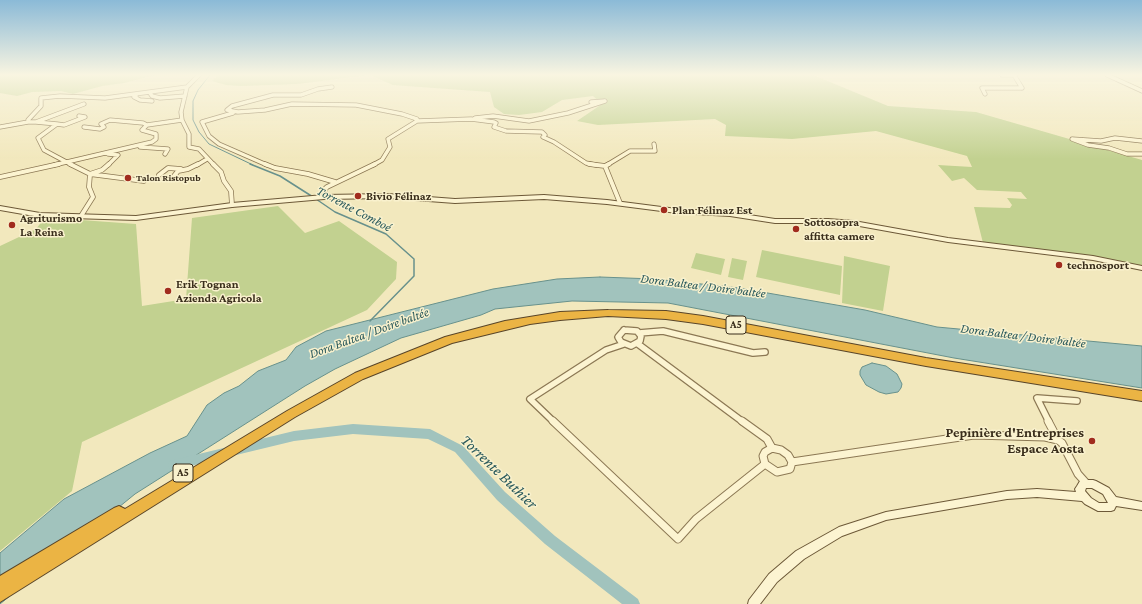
<!DOCTYPE html>
<html>
<head>
<meta charset="utf-8">
<style>
	body { margin:0 }
	canvas { display:block; background:#f2e8bd }
</style>
</head>
<body>
<canvas width="1142" height="604"></canvas>
<script>
const g = document.querySelector('canvas').getContext('2d');
g.lineJoin = 'round';
function paint(path, color) {
  g.fillStyle = color;
  g.fill(path, 'evenodd');
}
function poly(rows) {
  const path = new Path2D();
  for (const r of rows) {
    path.moveTo(r[0], r[1]);
    for (let i = 2; i < r.length; i += 2) path.lineTo(r[i], r[i + 1]);
  }
  return path;
}
function stroke(path, color, width, dash) {
  g.strokeStyle = color;
  g.lineWidth = width;
  g.lineCap = dash ? 'butt' : 'round';
  g.setLineDash(dash || []);
  g.stroke(path);
}
function drawText(font, color, halo, rows, align = 'center') {
  g.font = font + ' "Crimson Pro",serif';
  g.lineWidth = 3;
  g.setLineDash([]);
  g.textBaseline = 'middle';
  g.strokeStyle = halo;
  g.fillStyle = color;
  for (const [text, x, y, turn = 0] of rows) {
    g.save();
    g.translate(x, y);
    g.rotate((+turn || 0) * Math.PI / 180);
    g.textAlign = isNaN(turn) ? turn : align;
    if (halo) g.strokeText(text, 0, 0);
    g.fillText(text, 0, 0);
    g.restore();
  }
}
paint(poly([
	[0,75,155,75,124,83,102,86,73,94,61,91,32,92,17,96,0,93],
	[218,75,813,75,888,106,976,112,1142,160,1142,266,1098,257,983,243,974,207,1010,208,1012,205,1007,198,1027,199,1021,192,977,190,964,178,952,181,938,165,972,167,967,156,876,131,792,139,725,136,726,125,715,119,598,125,577,121,602,104,593,96,562,100,542,112,519,115,504,114,494,107,490,92,393,85,370,75,297,84,241,86,226,85,212,81],
	[278,206,305,233,339,221,397,262,396,279,367,310,82,442,72,491,0,551,0,246,36,229,43,220,81,220,136,224,142,306,186,299,192,218],
	[762,250,842,266,840,295,756,277],
	[696,253,725,259,721,275,691,268],
	[844,256,890,266,883,311,842,303],
	[732,258,747,261,743,280,728,277]
]), '#c2d190');
const water = poly([
	[600,277,654,279,739,288,865,310,937,327,1142,346,1142,388,954,358,668,303,572,301,495,309,481,315,401,338,335,369,305,386,135,494,0,604,0,553,64,499,150,453,187,436,207,405,224,393,239,386,258,371,286,360,296,347,326,331,493,289,557,279,600,277],
	[872,363,886,366,897,374,902,384,901,388,898,392,886,394,879,392,866,385,860,375,860,371,862,367,872,363]
]);
paint(water, '#a1c3bd');
stroke(water, '#68918c', 1);
stroke(poly([
	[210,75,198,90,193,101,193,120,199,132,209,144,253,165]
]), '#68918c', 1);
stroke(poly([
	[250,164,280,176,313,197],
	[316,199,335,212,386,234,414,259,414,276,370,321]
]), '#68918c', 1.5);
paint(poly([
	[353,424,430,429,463,446,505,492,555,536,638,599,640,604,622,604,545,544,497,500,455,452,428,439,353,434,294,441,174,470,170,469,168,465,170,461,174,460,294,431,353,424]
]), '#a1c3bd');
const streetFar3 = poly([
	[199,75,187,87,181,112,182,120,189,134,189,147,199,149,214,165],
	[1002,75,1015,75],
	[1014,75,1022,88],
	[1107,75,1142,91],
	[332,87,318,89,301,95,273,95,232,106,227,110,238,112,265,110,292,104,356,105,402,114,417,119,417,121],
	[150,93,152,96,160,98,185,96],
	[985,94,982,88,1022,88],
	[136,96,134,97,140,100,152,101],
	[233,113,202,122,209,136,219,144,267,165],
	[475,118,493,116,529,121,568,113,605,101,591,102],
	[36,122,28,122,28,120,41,106,41,98,60,96,105,98,187,87],
	[57,124,64,125,85,117,79,116],
	[0,127,28,122],
	[84,127,100,129,104,127,101,124,110,120,143,123,147,125],
	[1142,141,1115,138,1101,141,1072,139,1088,145,1109,148,1127,154,1142,154],
	[140,147,168,149,165,154],
	[54,165,152,142,156,139,156,134,142,130,147,125,182,120],
	[72,165,44,150,38,138,57,124,36,122,84,104],
	[108,165,118,155,108,154],
	[197,165,207,159],
	[373,165,382,160,390,147,388,139,417,121,471,119,494,122,496,123,494,127,506,131,542,132,545,135,543,137,554,142,586,163,596,165],
	[607,165,630,151,655,151,654,144]
]);
const streetFar2 = poly([
	[70,164,90,174,89,187,93,197,81,216],
	[109,164,102,170,90,174,144,181],
	[213,164,221,172,224,181,231,191,232,205],
	[265,164,275,168,308,174,335,182],
	[589,164,605,166],
	[609,164,605,166,620,203],
	[159,175,168,168,181,169],
	[174,176,178,171,188,169,198,164],
	[0,177,59,164],
	[329,197,323,191,327,187,375,164]
]);
const streetFar1 = poly([
	[624,330,637,331,641,336,640,341,631,346,621,342,618,337,624,330],
	[639,333,663,331,753,353,765,352],
	[638,344,743,422],
	[554,422,530,399,606,350,624,344],
	[1049,422,1037,398,1077,401]
]);
const street = poly([
	[553,421,678,539,696,519,765,464],
	[742,421,767,439,772,448],
	[1058,440,1062,443,1078,474,1087,484],
	[772,448,781,450,788,455,792,462,790,469,777,472,765,464,763,456,765,452,772,448],
	[792,462,974,435,1045,437,1058,440,1048,421]
]);
const secondary = poly([
	[388,194,455,199,544,195,607,200,677,209,730,212,775,219,828,219,854,221,948,238,1093,256,1142,266,1142,270,1093,260,948,242,854,225,828,223,775,223,730,216,677,213,607,204,544,199,455,203,388,198,324,199,232,207,136,220,40,217,0,210,0,206,40,213,136,216,232,203,324,195,388,194],
	[1083,480,1093,480,1096,481,1109,488,1116,497,1142,502,1142,510,1116,506,1114,510,1111,511,1098,511,1085,504,1082,501,1037,497,1007,499,886,520,842,536,804,559,777,582,760,604,748,604,749,600,769,574,796,551,839,527,886,512,1007,491,1037,489,1076,492,1075,489,1077,486,1080,481,1083,480],
	[1086,488,1092,488,1103,494,1108,503,1099,503,1091,498,1085,491,1086,488]
]);
const highway = poly([
	[608,310,666,311,703,316,926,358,1142,391,1142,401,926,366,703,324,666,319,608,316,560,320,530,324,452,343,363,379,295,417,0,602,0,576,114,508,119,506,125,509,287,411,355,373,445,337,505,321,560,312,608,310]
]);
stroke(streetFar3, '#8c7854', 5);
stroke(streetFar2, '#8c7854', 5.5);
stroke(streetFar1, '#8c7854', 8);
stroke(street, '#8c7854', 9);
stroke(secondary, '#6d5938', 2);
stroke(highway, '#594529', 2);
stroke(streetFar3, '#fcf4d1', 3.5);
stroke(streetFar2, '#fcf4d1', 4);
stroke(streetFar1, '#fcf4d1', 5.5);
stroke(street, '#fcf4d1', 7);
paint(secondary, '#fcf4d1');
paint(highway, '#ebb444');
const sky = g.createLinearGradient(0, 0, 0, 159);
sky.addColorStop(0, '#8bbad7');
sky.addColorStop(0.47, '#f9f5e1');
sky.addColorStop(1, '#f9f5e100');
g.fillStyle = sky;
g.fillRect(0, 0, 1142, 159);
for (const [x, y, r, color] of [
	[128,178,4,"#a12c1e"],
	[358,196,4,"#a12c1e"],
	[664,210,4,"#a12c1e"],
	[12,225,4,"#a12c1e"],
	[796,229,4,"#a12c1e"],
	[1059,265,4,"#a12c1e"],
	[168,291,4,"#a12c1e"],
	[1092,441,4,"#a12c1e"]
]) {
  const dot = new Path2D();
  dot.arc(x, y, r, 0, 2 * Math.PI);
  g.fillStyle = color;
  g.fill(dot);
  stroke(dot, '#f9f1cd', 1.5);
}
drawText('bold 10px', '#392d1b', '#f9f1cd', [
	["Talon Ristopub",136,178]
], 'left');
for (const [x, y, w] of [
	[736,325,20],
	[183,473,20]
]) {
  const box = new Path2D();
  box.roundRect(x - w / 2, y - 9, w, 18, 3);
  g.fillStyle = '#f9f1cd';
  g.fill(box);
  stroke(box, '#392d1b', 1);
}
drawText('bold 11px', '#392d1b', null, [
	["A5",736,325],
	["A5",183,473]
]);
drawText('bold 12px', '#392d1b', '#f9f1cd', [
	["Bivio Félinaz",366,196],
	["Plan Félinaz Est",672,210],
	["Agriturismo",20,218],
	["La Reina",20,232],
	["Sottosopra",804,222],
	["affitta camere",804,236],
	["technosport",1067,265],
	["Erik Tognan",176,284],
	["Azienda Agricola",176,298]
], 'left');
drawText('italic 13px', '#28585b', '#f9f1cd', [
	["Torrente Comboé",354,209,28],
	["Dora Baltea / Doire baltée",703,286,7],
	["Dora Baltea / Doire baltée",369,333,-20],
	["Dora Baltea / Doire baltée",1023,336,7]
]);
drawText('bold 14px', '#392d1b', '#f9f1cd', [
	["Pepinière d'Entreprises",1084,433],
	["Espace Aosta",1084,449]
], 'right');
drawText('italic 16px', '#28585b', '#f9f1cd', [
	["Torrente Buthier",499,472,44]
]);
</script>
</body>
</html>
